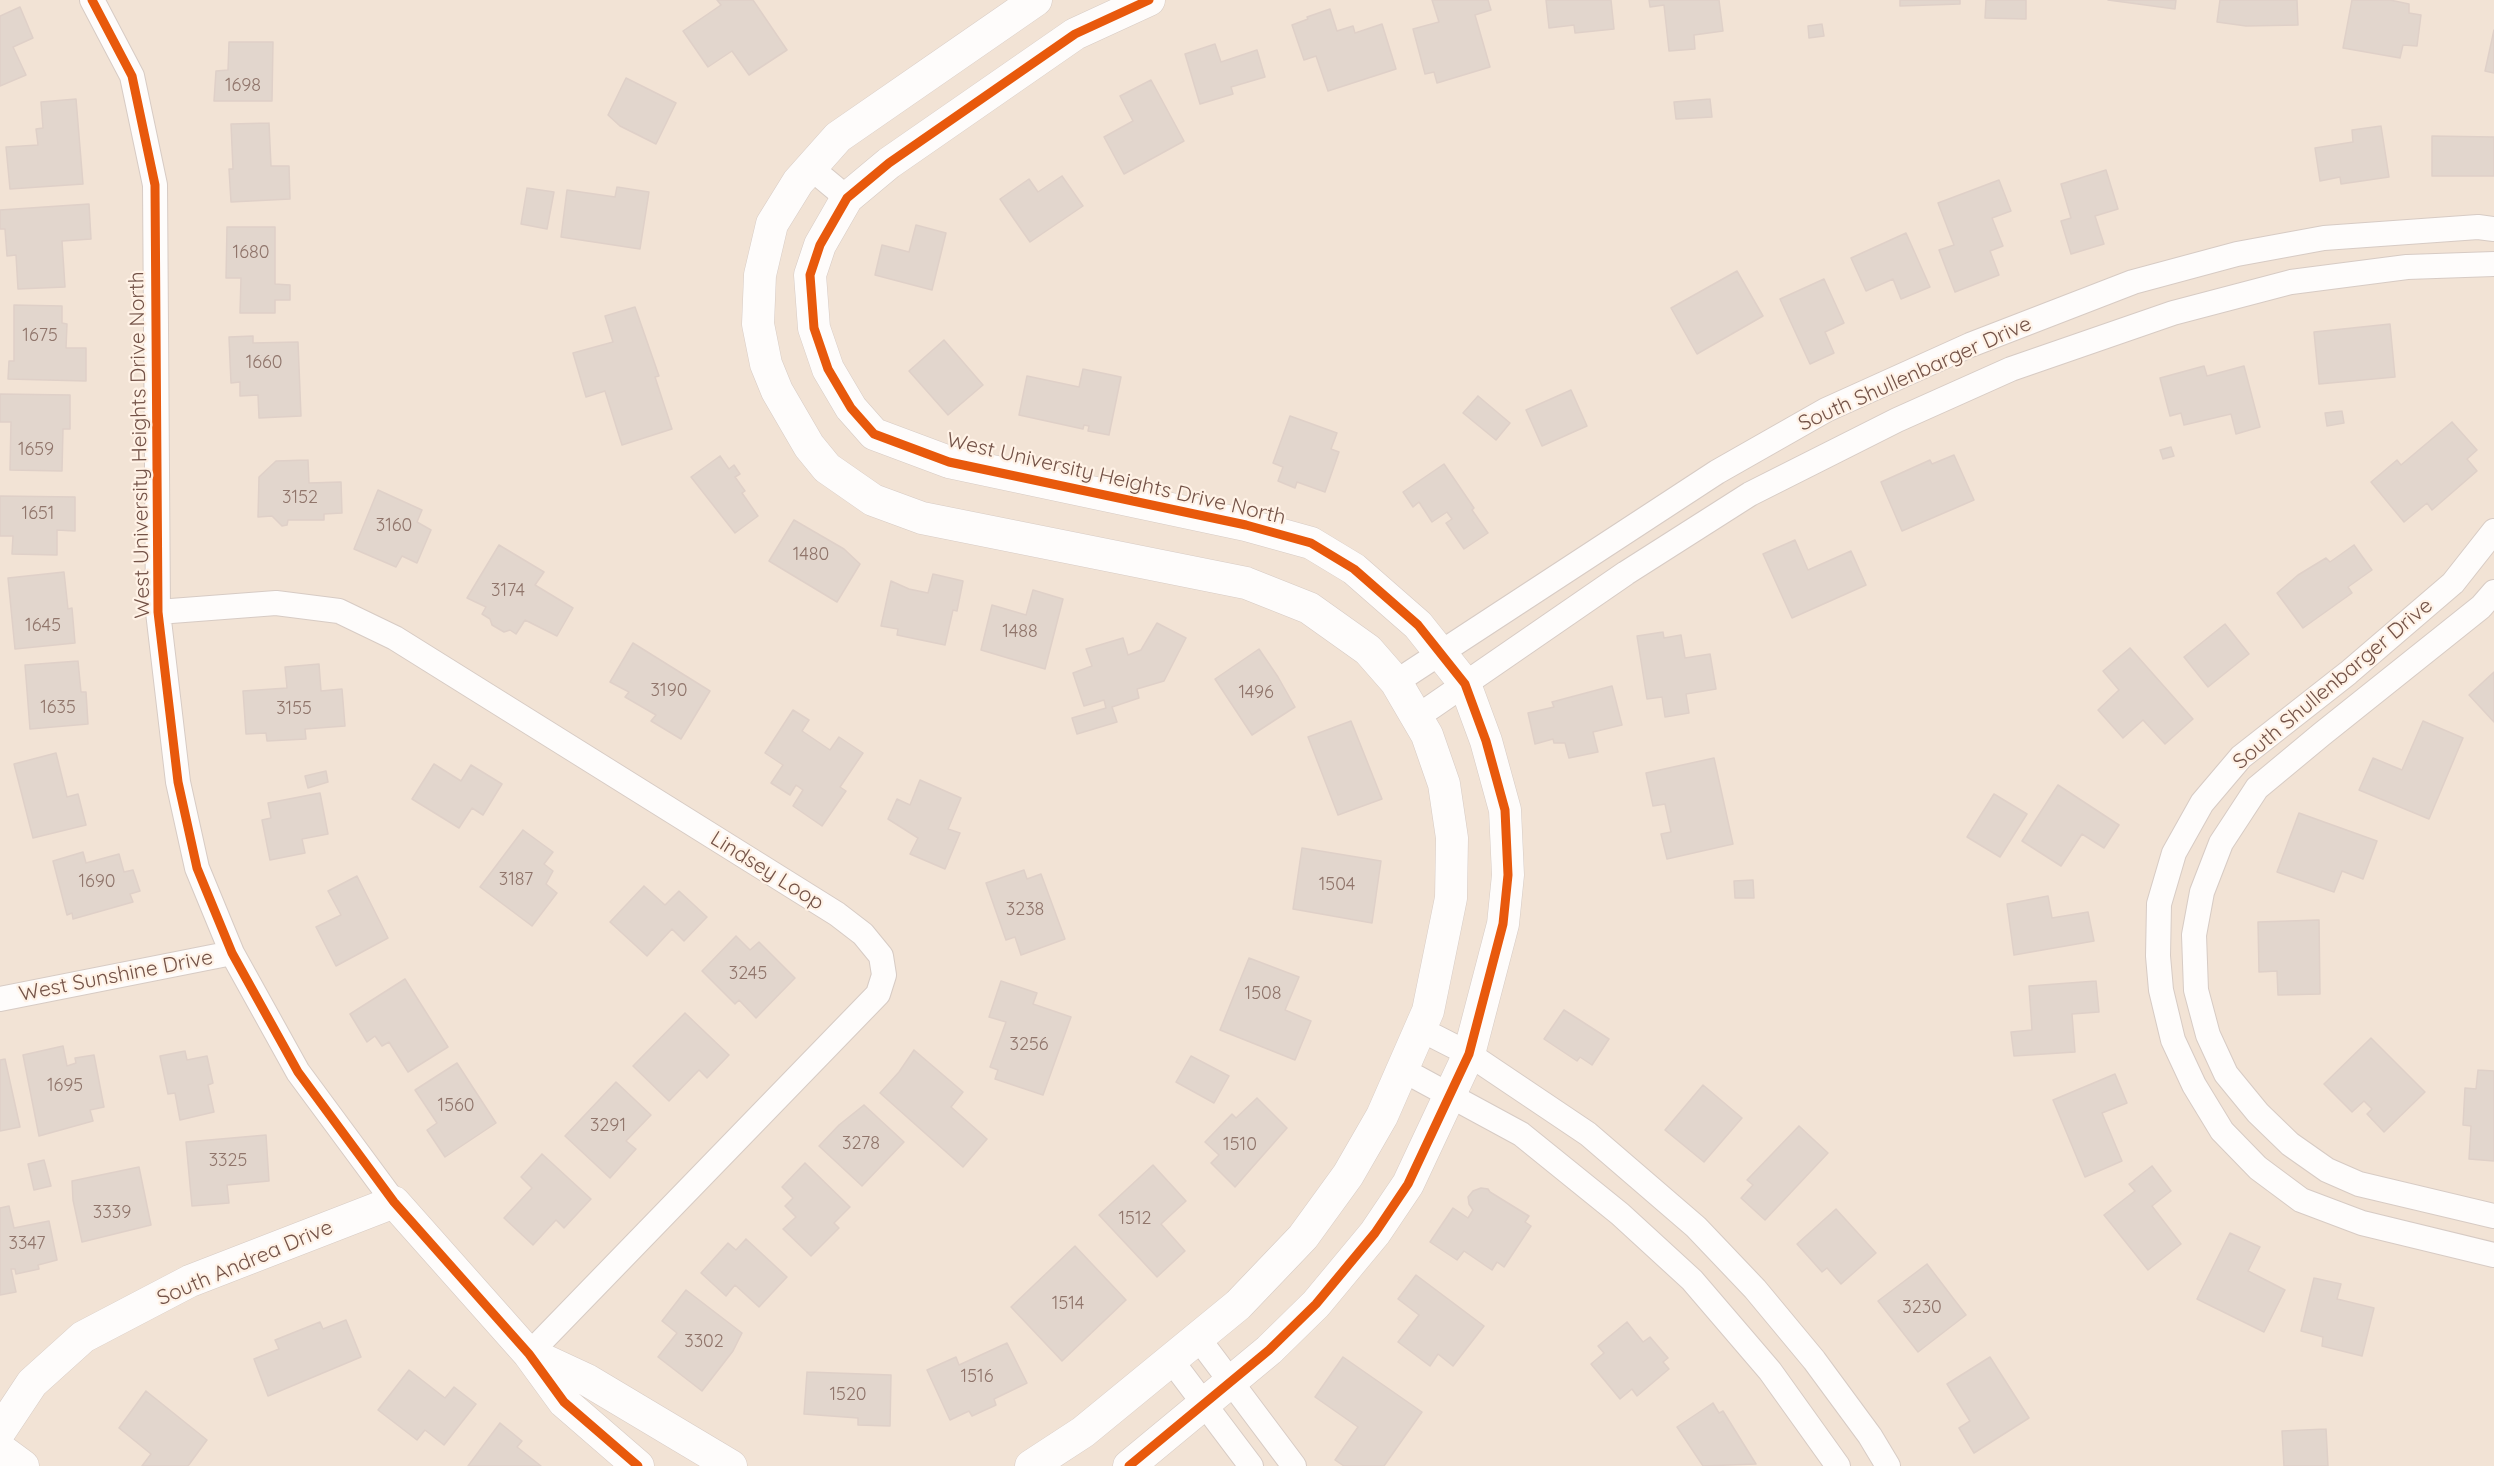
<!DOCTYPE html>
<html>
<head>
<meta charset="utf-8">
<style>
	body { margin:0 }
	canvas { display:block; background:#f6eee5 }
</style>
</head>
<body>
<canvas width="2494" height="1466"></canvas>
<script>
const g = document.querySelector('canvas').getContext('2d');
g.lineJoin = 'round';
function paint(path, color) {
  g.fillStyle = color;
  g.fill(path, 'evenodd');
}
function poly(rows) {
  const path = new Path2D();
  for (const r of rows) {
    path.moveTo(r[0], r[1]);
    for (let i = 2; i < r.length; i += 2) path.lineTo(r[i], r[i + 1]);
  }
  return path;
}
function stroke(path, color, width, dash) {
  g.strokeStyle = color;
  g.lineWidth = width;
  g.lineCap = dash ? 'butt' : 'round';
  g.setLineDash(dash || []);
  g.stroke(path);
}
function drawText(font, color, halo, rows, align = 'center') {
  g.font = font + ' Quicksand,sans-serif';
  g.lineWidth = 4.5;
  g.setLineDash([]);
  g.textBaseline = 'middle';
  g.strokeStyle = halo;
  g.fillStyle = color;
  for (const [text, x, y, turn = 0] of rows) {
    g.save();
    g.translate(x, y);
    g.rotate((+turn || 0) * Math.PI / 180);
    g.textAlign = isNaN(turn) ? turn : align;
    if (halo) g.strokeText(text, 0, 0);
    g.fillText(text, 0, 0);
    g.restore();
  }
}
paint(poly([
	[0,0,2494,0,2494,1466,0,1466]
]), '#f2e3d5');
const building = poly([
	[717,0,753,0,787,50,749,75,732,51,708,67,683,31,721,5,717,0],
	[1432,0,1488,0,1491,10,1475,15,1490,67,1437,83,1434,72,1425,74,1413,29,1439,22,1432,0],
	[1546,0,1611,0,1614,29,1575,33,1574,25,1549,28,1546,0],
	[1649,0,1719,0,1723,31,1694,35,1695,49,1669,51,1664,5,1650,7,1649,0],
	[1900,0,1960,0,1960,4,1900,6,1900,0],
	[1986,0,2026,0,2026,19,1985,18,1986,0],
	[2108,0,2176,0,2175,9,2108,0],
	[2220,0,2297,0,2298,25,2246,26,2217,22,2220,0],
	[2352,0,2390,0,2409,4,2409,13,2421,15,2417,46,2403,45,2400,58,2343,48,2352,0],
	[20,7,33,38,13,47,26,75,0,86,0,16,20,7],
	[1330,9,1337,31,1353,26,1355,33,1382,24,1396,69,1328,91,1316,56,1304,60,1292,25,1308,19,1307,17,1330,9],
	[1822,24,1824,36,1809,38,1808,26,1822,24],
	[2494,30,2494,73,2485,71,2494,30],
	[229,42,273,42,272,101,214,101,216,71,228,70,229,42],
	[1215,44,1221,62,1257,50,1265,77,1231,87,1233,94,1200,104,1185,54,1215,44],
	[626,78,676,103,656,144,620,126,608,115,626,78],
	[1151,80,1184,141,1124,174,1104,137,1133,121,1120,96,1151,80],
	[76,99,83,184,10,189,6,147,38,145,36,129,43,128,41,102,76,99],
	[1710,99,1712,117,1676,119,1674,102,1710,99],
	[269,123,271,166,289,166,290,199,231,202,229,169,233,169,231,124,269,123],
	[2381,126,2389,177,2341,184,2340,177,2320,181,2315,148,2353,142,2352,130,2381,126],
	[2432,136,2494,137,2494,176,2432,176,2432,136],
	[2106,170,2118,209,2095,216,2104,244,2071,254,2061,221,2071,218,2061,184,2106,170],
	[1062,176,1083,206,1030,242,1000,199,1029,179,1038,192,1062,176],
	[1999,180,2011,211,1992,218,2003,246,1990,251,1999,275,1955,292,1939,250,1954,245,1938,203,1999,180],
	[617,187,649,192,640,249,561,237,567,190,615,197,617,187],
	[527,188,554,192,547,229,521,224,527,188],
	[89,204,91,239,62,241,65,287,18,289,16,255,7,256,5,229,0,229,0,210,89,204],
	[916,225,946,233,932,290,875,275,882,245,909,252,916,225],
	[227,227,275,227,275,284,290,285,290,300,275,300,275,313,240,313,241,278,226,278,227,227],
	[1906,233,1930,287,1901,299,1893,279,1866,291,1851,258,1906,233],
	[1737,271,1763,316,1697,354,1671,308,1737,271],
	[1824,279,1844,323,1825,332,1834,353,1810,364,1780,299,1824,279],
	[14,305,62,306,62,323,67,324,66,348,86,348,86,381,8,379,9,361,14,361,14,305],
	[635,307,659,376,655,377,672,429,622,445,605,391,586,397,573,353,613,342,605,316,635,307],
	[2390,324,2395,377,2319,384,2314,332,2390,324],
	[253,336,253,343,298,342,301,416,259,418,258,395,240,396,240,382,231,383,229,337,253,336],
	[944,340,983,385,948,415,909,371,944,340],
	[2204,366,2207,376,2244,366,2260,427,2236,434,2231,414,2184,425,2181,413,2170,416,2160,378,2204,366],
	[1083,369,1121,377,1109,435,1088,431,1089,426,1084,425,1083,429,1019,415,1027,376,1079,387,1083,369],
	[1571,390,1587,426,1542,446,1526,410,1571,390],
	[0,394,70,395,70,429,63,429,62,471,10,470,11,422,0,422,0,394],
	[1478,396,1510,423,1496,440,1463,413,1478,396],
	[2342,411,2344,423,2327,426,2325,413,2342,411],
	[1290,416,1337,433,1331,449,1339,452,1325,492,1297,482,1295,488,1278,481,1283,467,1273,463,1290,416],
	[2452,422,2477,450,2467,459,2477,471,2432,510,2427,503,2404,522,2371,482,2397,460,2401,465,2452,422],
	[2171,447,2174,456,2163,459,2160,450,2171,447],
	[1954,455,1974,500,1902,531,1881,482,1930,460,1932,464,1954,455],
	[720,456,729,469,734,465,740,474,735,477,745,491,742,493,758,516,735,533,691,477,720,456],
	[308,460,309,483,341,482,342,513,324,514,324,520,288,520,287,525,282,526,272,516,258,517,259,477,276,461,308,460],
	[1444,464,1474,508,1472,510,1488,533,1464,549,1446,523,1452,519,1447,512,1432,522,1419,502,1413,507,1403,492,1444,464],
	[378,490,422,510,417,522,431,530,417,563,402,556,396,567,354,549,378,490],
	[0,496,75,497,75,531,57,530,57,555,12,554,13,536,0,536,0,496],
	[794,520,844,549,860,564,837,602,769,561,794,520],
	[1795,540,1808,570,1851,551,1866,585,1792,618,1763,554,1795,540],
	[499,545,544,572,535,585,573,608,557,636,525,620,516,634,510,630,504,632,492,625,490,619,482,614,486,607,467,598,499,545],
	[2354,545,2372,570,2348,587,2352,593,2303,628,2277,593,2298,575,2326,558,2330,562,2354,545],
	[64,572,68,609,72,608,75,643,15,649,8,578,64,572],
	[933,574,963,581,957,611,953,610,945,645,897,635,898,629,881,626,891,581,909,589,928,593,933,574],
	[1033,590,1063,599,1045,669,981,650,992,605,1026,615,1033,590],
	[1157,623,1186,638,1164,681,1137,689,1139,698,1112,707,1117,722,1077,734,1072,718,1106,708,1104,700,1084,706,1073,673,1092,666,1086,649,1123,638,1128,655,1141,650,1157,623],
	[2225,624,2249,654,2208,687,2184,657,2225,624],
	[1663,632,1664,638,1681,635,1685,658,1710,654,1716,689,1686,694,1689,713,1665,717,1662,697,1647,699,1637,636,1663,632],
	[633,643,710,691,681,739,651,721,656,715,625,697,629,692,610,682,633,643],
	[2130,648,2193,719,2165,744,2143,720,2123,738,2098,710,2119,690,2103,671,2130,648],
	[1259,649,1278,677,1295,707,1252,735,1215,679,1259,649],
	[78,661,81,692,86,692,88,724,30,729,25,665,78,661],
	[319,664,321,691,342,689,345,726,305,729,306,739,267,741,266,733,246,734,243,691,287,688,285,667,319,664],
	[2494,672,2494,722,2469,695,2494,672],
	[1612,686,1622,725,1593,732,1598,752,1569,758,1565,743,1554,743,1553,739,1535,744,1528,713,1554,707,1552,702,1612,686],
	[793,710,809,720,802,731,830,750,839,737,863,753,840,787,846,791,822,826,793,806,803,790,796,785,790,795,771,783,783,765,765,753,793,710],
	[1351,721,1382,799,1338,815,1308,737,1351,721],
	[2423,721,2463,738,2429,819,2359,790,2373,758,2402,770,2423,721],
	[56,753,67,797,78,794,86,825,33,838,14,764,56,753],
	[1714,758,1733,844,1667,859,1661,834,1671,832,1665,804,1653,806,1646,773,1714,758],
	[434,764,461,781,471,765,502,784,483,815,472,808,459,828,412,799,434,764],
	[326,771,328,782,308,788,305,776,326,771],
	[920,780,961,798,948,829,960,833,945,869,910,854,918,838,888,819,897,799,910,805,920,780],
	[2058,785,2119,825,2104,848,2082,834,2061,866,2022,841,2058,785],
	[320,793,328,834,302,839,305,853,270,860,262,820,271,818,268,803,320,793],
	[1994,794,2027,814,2000,857,1967,837,1994,794],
	[2299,813,2377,841,2363,879,2342,871,2334,892,2277,872,2299,813],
	[523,830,553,852,544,864,553,871,546,884,557,893,532,926,480,887,523,830],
	[1302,848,1381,861,1372,923,1293,909,1302,848],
	[83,852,86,863,119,854,124,872,133,870,140,891,130,894,133,902,73,919,72,913,67,915,53,861,83,852],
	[1024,870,1027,879,1041,874,1065,939,1021,955,1015,937,1006,940,986,883,1024,870],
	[357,876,388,938,336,966,316,927,341,915,328,891,357,876],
	[1753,880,1754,898,1735,898,1734,881,1753,880],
	[644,886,665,905,679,891,707,917,684,941,672,929,647,956,610,922,644,886],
	[2048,896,2052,918,2088,912,2094,941,2014,955,2007,904,2048,896],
	[2319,920,2320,994,2278,995,2277,971,2259,972,2258,922,2319,920],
	[736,936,750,950,759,942,795,978,756,1018,739,1000,735,1004,702,971,736,936],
	[1249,958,1299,977,1285,1010,1311,1021,1295,1060,1220,1030,1249,958],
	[405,979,448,1047,408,1072,389,1042,382,1046,375,1036,367,1042,350,1014,405,979],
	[1001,981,1037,993,1033,1004,1071,1017,1043,1095,995,1079,998,1070,990,1067,1006,1022,989,1017,1001,981],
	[2096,981,2099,1012,2072,1014,2075,1052,2014,1056,2011,1032,2032,1030,2029,986,2096,981],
	[1564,1010,1609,1039,1592,1065,1580,1057,1577,1061,1544,1039,1564,1010],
	[685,1013,729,1055,707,1078,699,1070,669,1101,633,1066,685,1013],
	[2371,1038,2425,1092,2384,1132,2367,1114,2372,1109,2364,1101,2352,1112,2324,1084,2371,1038],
	[63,1046,67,1066,76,1063,75,1058,94,1055,104,1107,90,1110,93,1121,39,1136,23,1055,63,1046],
	[914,1050,963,1092,951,1107,987,1139,963,1167,880,1093,899,1072,914,1050],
	[185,1051,187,1060,207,1056,213,1083,208,1085,214,1112,180,1120,175,1093,168,1094,160,1056,185,1051],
	[1191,1056,1229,1076,1214,1103,1176,1082,1191,1056],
	[5,1059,20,1127,0,1131,0,1060,5,1059],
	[457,1063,496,1123,445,1157,427,1130,437,1123,415,1090,457,1063],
	[2478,1070,2494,1071,2494,1161,2469,1159,2471,1126,2463,1125,2465,1088,2476,1089,2478,1070],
	[2115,1074,2127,1103,2102,1113,2122,1161,2085,1177,2053,1100,2115,1074],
	[616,1082,651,1115,626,1141,636,1149,610,1178,565,1136,616,1082],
	[1703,1085,1742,1118,1704,1162,1665,1130,1703,1085],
	[1257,1098,1287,1128,1235,1187,1211,1163,1219,1155,1205,1142,1232,1114,1236,1118,1257,1098],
	[864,1105,904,1142,862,1186,819,1146,839,1125,864,1105],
	[1799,1126,1828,1153,1765,1220,1741,1198,1753,1185,1747,1180,1799,1126],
	[266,1135,269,1181,227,1185,229,1203,192,1206,186,1142,266,1135],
	[542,1154,591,1199,564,1228,556,1220,533,1245,504,1218,532,1188,521,1177,542,1154],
	[44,1160,51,1186,34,1190,28,1164,44,1160],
	[805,1163,850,1207,834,1223,839,1228,811,1256,783,1229,796,1217,785,1206,793,1198,782,1187,805,1163],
	[1153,1165,1186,1201,1161,1224,1185,1251,1157,1277,1099,1215,1153,1165],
	[2152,1166,2171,1191,2152,1206,2181,1244,2148,1270,2104,1215,2135,1191,2129,1184,2152,1166],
	[139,1167,151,1225,82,1242,73,1200,72,1181,139,1167],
	[1481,1188,1488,1189,1490,1192,1529,1216,1525,1222,1531,1226,1504,1267,1497,1262,1492,1270,1464,1251,1457,1260,1430,1242,1453,1208,1468,1218,1473,1210,1469,1204,1468,1197,1473,1191,1481,1188],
	[9,1206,14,1228,49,1221,57,1260,38,1265,39,1269,16,1274,15,1269,11,1269,16,1292,0,1295,0,1208,9,1206],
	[1836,1209,1876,1253,1841,1284,1827,1268,1822,1272,1797,1244,1836,1209],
	[2230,1233,2260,1247,2248,1271,2285,1290,2264,1332,2197,1299,2230,1233],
	[746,1239,787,1277,759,1307,735,1285,726,1296,701,1273,728,1243,736,1250,746,1239],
	[1075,1246,1126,1300,1062,1361,1011,1307,1075,1246],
	[1927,1264,1966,1315,1918,1352,1878,1301,1927,1264],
	[1416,1275,1484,1326,1453,1366,1438,1354,1430,1366,1398,1342,1419,1315,1398,1299,1416,1275],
	[2314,1278,2341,1284,2337,1299,2374,1308,2362,1356,2322,1346,2323,1337,2301,1331,2314,1278],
	[686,1290,742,1333,733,1351,702,1391,658,1357,677,1333,662,1321,686,1290],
	[346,1320,361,1357,268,1396,254,1359,279,1349,275,1340,320,1322,323,1329,346,1320],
	[1627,1322,1643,1342,1650,1337,1668,1358,1663,1362,1669,1369,1637,1396,1632,1389,1620,1399,1591,1364,1604,1353,1598,1346,1627,1322],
	[1007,1343,1027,1383,994,1399,996,1405,972,1416,969,1411,950,1420,927,1370,956,1357,959,1365,1007,1343],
	[1343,1357,1422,1412,1384,1466,1344,1466,1335,1460,1358,1427,1315,1397,1343,1357],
	[1990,1357,2029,1418,1974,1453,1959,1428,1970,1421,1947,1384,1990,1357],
	[409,1370,445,1398,454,1387,476,1404,444,1445,425,1430,417,1440,378,1410,409,1370],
	[807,1372,891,1375,890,1426,858,1425,858,1418,804,1414,807,1372],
	[146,1391,207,1440,188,1466,142,1466,151,1454,119,1428,146,1391],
	[1713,1403,1719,1413,1723,1411,1756,1464,1703,1466,1677,1427,1713,1403],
	[500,1423,522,1441,517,1447,541,1466,468,1466,500,1423],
	[2326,1429,2328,1466,2284,1466,2282,1431,2326,1429]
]);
paint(building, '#e2d6cd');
stroke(building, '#dfd0c8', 1.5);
const minor = poly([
	[92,0,132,76,155,185,158,612,178,782,197,868,232,953,298,1072,394,1202],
	[811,168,847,198],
	[2494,531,2453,583,2348,673,2241,757,2202,803,2174,853,2159,904,2158,956,2161,990,2173,1040,2194,1085,2222,1131,2258,1168,2301,1200,2362,1223,2494,1255],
	[2494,592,2481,607,2322,734,2257,788,2221,843,2202,892,2194,935,2196,990,2208,1035,2226,1074,2258,1113,2290,1144,2327,1170,2359,1184,2494,1216],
	[158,612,276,603,339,611,395,638,837,914,863,934,881,956,884,975,878,994,529,1354],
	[1396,682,1717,472,1826,410,1970,345,2133,282,2237,254,2324,238,2478,227,2494,229],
	[1417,717,1626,573,1750,494,1897,420,2011,369,2173,313,2291,282,2407,267,2494,264],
	[0,999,232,953],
	[1420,1029,1469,1054,1588,1134,1696,1227,1755,1289,1814,1360,1870,1436,1888,1466],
	[1403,1070,1521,1134,1620,1214,1692,1280,1770,1371,1838,1466],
	[1198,1338,1294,1466],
	[1171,1360,1251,1466]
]);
const tertiary = poly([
	[531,1354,587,1380,731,1466],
	[0,1431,32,1383,83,1337,190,1281,394,1202,529,1354,564,1402,638,1466],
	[0,1449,23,1466],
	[1031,1466,1083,1432,1238,1305,1303,1237,1348,1175,1382,1116,1428,1011,1451,898,1452,838,1444,784,1427,735,1396,682,1368,650,1309,608,1246,583,922,518,873,500,827,468,809,446,777,391,766,364,758,324,760,275,772,224,798,182,838,137,1036,0],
	[1129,1466,1269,1350,1316,1304,1375,1233,1408,1184,1469,1054,1503,924,1508,875,1505,810,1486,741,1465,684,1418,625,1354,569,1311,543,1246,525,949,462,874,434,851,408,828,369,814,328,810,275,820,245,847,198,889,163,1075,34,1149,0]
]);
stroke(minor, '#d7cbc4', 26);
stroke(tertiary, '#d7cbc4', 33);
stroke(minor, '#fefcfb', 24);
stroke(tertiary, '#fefcfb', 32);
stroke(poly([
	[92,0,132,76,155,185,158,612,178,782,197,868,232,953,298,1072,394,1202,529,1354,564,1402,638,1466],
	[1129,1466,1269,1350,1316,1304,1375,1233,1408,1184,1469,1054,1503,924,1508,875,1505,810,1486,741,1465,684,1418,625,1354,569,1311,543,1246,525,949,462,874,434,851,408,828,369,814,328,810,275,820,245,847,198,889,163,1075,34,1149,0]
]), '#e8590c', 9);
drawText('18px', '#90756b', null, [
	["1698",243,86],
	["1680",251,253],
	["1675",40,336],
	["1660",264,363],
	["1659",36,450],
	["3152",300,498],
	["1651",38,514],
	["3160",394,526],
	["1480",811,555],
	["3174",508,591],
	["1645",43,626],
	["1488",1020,632],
	["3190",669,691],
	["1496",1256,693],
	["1635",58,708],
	["3155",294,709],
	["3187",516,880],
	["1690",97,882],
	["1504",1337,885],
	["3238",1025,910],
	["3245",748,974],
	["1508",1263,994],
	["3256",1029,1045],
	["1695",65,1086],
	["1560",456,1106],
	["3291",608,1126],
	["3278",861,1144],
	["1510",1240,1145],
	["3325",228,1161],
	["3339",112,1213],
	["1512",1135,1219],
	["3347",27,1244],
	["1514",1068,1304],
	["3230",1922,1308],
	["3302",704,1342],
	["1516",977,1377],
	["1520",848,1395]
]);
drawText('21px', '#735247', '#fff2e6', [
	["South Shullenbarger Drive",1915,374,-24],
	["West University Heights Drive North",140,445,-91],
	["West University Heights Drive North",1116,479,13],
	["South Shullenbarger Drive",2333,684,-40],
	["Lindsey Loop",767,871,32],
	["West Sunshine Drive",116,976,-11],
	["South Andrea Drive",245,1263,-23]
]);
</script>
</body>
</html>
